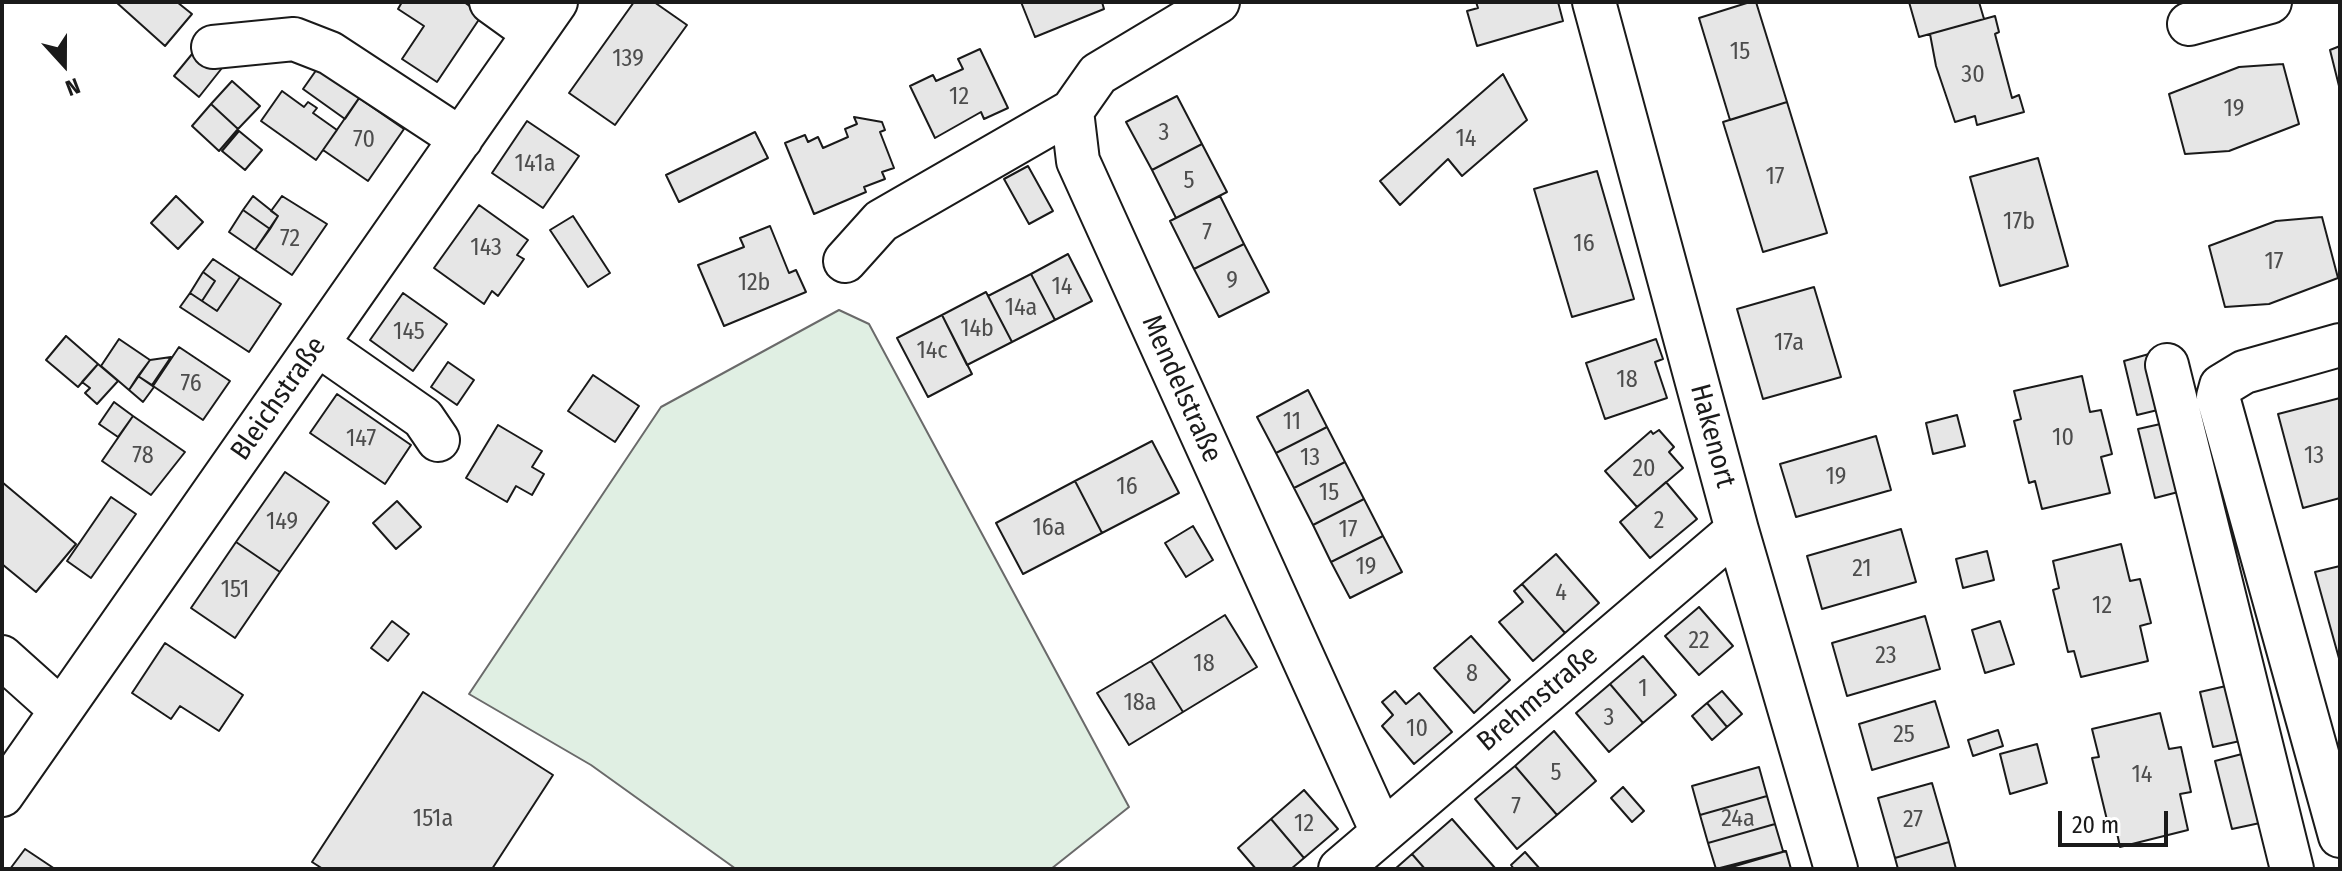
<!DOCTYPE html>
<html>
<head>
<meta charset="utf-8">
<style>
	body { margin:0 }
	#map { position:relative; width:2342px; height:871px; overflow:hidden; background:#fff; font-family:"Fira Sans Condensed",sans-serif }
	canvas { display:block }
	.frame { position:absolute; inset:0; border:4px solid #1a1a1a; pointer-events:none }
	.north { position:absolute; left:24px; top:24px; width:80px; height:80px; -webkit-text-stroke:6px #fff; paint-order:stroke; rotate:159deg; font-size:22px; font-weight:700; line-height:32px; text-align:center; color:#1a1a1a }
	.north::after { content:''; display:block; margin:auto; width:28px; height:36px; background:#1a1a1a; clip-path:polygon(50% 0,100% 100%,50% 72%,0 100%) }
	.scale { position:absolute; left:2058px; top:811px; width:110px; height:36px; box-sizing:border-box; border:4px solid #1a1a1a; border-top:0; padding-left:10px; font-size:24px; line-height:28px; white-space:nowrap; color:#1a1a1a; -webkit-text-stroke:6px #fff; paint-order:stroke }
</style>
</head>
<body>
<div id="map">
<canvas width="2342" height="871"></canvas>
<div class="frame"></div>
<div class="north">N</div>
<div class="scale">20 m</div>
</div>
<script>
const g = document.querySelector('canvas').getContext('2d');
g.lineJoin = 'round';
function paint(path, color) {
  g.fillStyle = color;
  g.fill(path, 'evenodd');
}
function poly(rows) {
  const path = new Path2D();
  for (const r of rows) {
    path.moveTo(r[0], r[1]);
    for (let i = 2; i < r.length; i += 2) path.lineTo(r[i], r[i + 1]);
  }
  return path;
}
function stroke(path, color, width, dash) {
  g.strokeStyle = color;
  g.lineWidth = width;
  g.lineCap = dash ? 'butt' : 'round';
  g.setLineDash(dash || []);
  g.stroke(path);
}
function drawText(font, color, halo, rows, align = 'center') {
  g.font = font + ' "Fira Sans Condensed",sans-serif';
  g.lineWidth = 6;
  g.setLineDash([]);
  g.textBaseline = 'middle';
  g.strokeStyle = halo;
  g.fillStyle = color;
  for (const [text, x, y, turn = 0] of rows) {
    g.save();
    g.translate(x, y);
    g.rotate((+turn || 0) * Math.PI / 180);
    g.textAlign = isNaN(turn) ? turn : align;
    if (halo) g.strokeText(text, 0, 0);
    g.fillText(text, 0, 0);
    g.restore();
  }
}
const green = poly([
	[839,310,869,324,1129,807,1051,869,736,869,591,765,469,694,661,407,839,310]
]);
paint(green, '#e0efe3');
stroke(green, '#6a6a6a', 2);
const building = poly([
	[116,2,177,2,192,14,165,46,116,2],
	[402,2,464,2,482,15,437,82,402,59,424,26,398,9,402,2],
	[634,2,654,2,687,25,615,125,569,93,634,2],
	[1021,2,1102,2,1104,9,1035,37,1021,2],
	[1476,2,1558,2,1563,21,1477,46,1467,11,1478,8,1476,2],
	[1750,2,1756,2,1787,102,1730,120,1699,18,1750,2],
	[1909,2,1979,2,1984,19,1919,37,1909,2],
	[1995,16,1999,32,1995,34,2012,98,2019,95,2024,112,1977,125,1975,116,1955,122,1936,66,1930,34,1995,16],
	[2340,46,2340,90,2330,50,2340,46],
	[197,48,222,68,199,97,174,76,197,48],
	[980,49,1008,108,984,119,981,112,935,138,910,86,933,75,936,81,963,69,958,59,980,49],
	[324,59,366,88,345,119,303,89,324,59],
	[2283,64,2299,124,2229,151,2185,154,2169,94,2239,67,2283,64],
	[1503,74,1527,120,1462,176,1448,159,1400,205,1380,181,1503,74],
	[232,81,260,106,238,129,211,104,232,81],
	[282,91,304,107,308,102,317,108,313,113,337,130,316,160,261,121,282,91],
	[1177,96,1202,144,1152,170,1126,122,1177,96],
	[359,98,404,129,368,181,323,150,359,98],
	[1787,102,1827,233,1763,252,1723,122,1787,102],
	[211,104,238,129,219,151,192,126,211,104],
	[854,117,882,122,885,130,880,132,894,168,882,172,885,179,864,187,866,192,814,214,785,143,805,135,808,142,818,137,823,148,848,137,845,129,857,124,854,117],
	[527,121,579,156,543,208,492,173,527,121],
	[239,131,262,150,245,170,222,151,239,131],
	[755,132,768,158,679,202,666,175,755,132],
	[1202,144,1227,192,1176,218,1152,170,1202,144],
	[2038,158,2068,266,2000,286,1970,177,2038,158],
	[1028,166,1053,211,1029,224,1004,179,1028,166],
	[1597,171,1634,299,1572,317,1534,189,1597,171],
	[176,196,203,222,178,249,151,223,176,196],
	[253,196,278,216,270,229,243,210,253,196],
	[282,196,327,224,292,275,255,250,278,216,271,211,282,196],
	[1220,196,1244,244,1194,269,1170,221,1220,196],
	[479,205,528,240,517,255,524,259,498,296,492,291,484,304,434,268,479,205],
	[243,210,270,229,255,250,229,232,243,210],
	[573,216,610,273,588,287,550,230,573,216],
	[2322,217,2338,278,2269,304,2225,307,2209,246,2276,221,2322,217],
	[770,226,789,273,796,270,806,292,724,326,698,265,744,247,740,238,770,226],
	[1244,244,1269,292,1219,317,1194,269,1244,244],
	[1068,254,1092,301,1055,320,1031,274,1068,254],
	[213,259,240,277,217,311,202,301,215,281,203,272,213,259],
	[203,272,215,281,202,301,190,293,203,272],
	[1031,274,1055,320,1012,342,988,296,1031,274],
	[240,277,281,304,249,352,180,307,190,293,217,311,240,277],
	[1814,287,1841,377,1763,399,1737,309,1814,287],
	[986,292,1012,342,967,365,942,315,986,292],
	[403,293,447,324,413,371,370,340,403,293],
	[942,315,972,374,928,397,897,338,942,315],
	[66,336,98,364,78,387,46,360,66,336],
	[119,339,150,360,129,390,101,366,119,339],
	[1656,339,1663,359,1655,362,1667,398,1605,419,1586,363,1656,339],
	[179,347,230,381,203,420,153,386,179,347],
	[2149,354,2162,409,2137,415,2124,361,2149,354],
	[171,357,152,385,138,376,150,360,171,357],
	[448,362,474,380,457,405,431,387,448,362],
	[98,364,118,381,97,404,85,393,90,388,82,382,98,364],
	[593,375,639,406,615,442,568,411,593,375],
	[138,376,154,387,143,402,129,390,138,376],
	[2082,376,2090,412,2101,410,2112,454,2101,457,2110,493,2042,509,2035,481,2029,483,2014,421,2021,419,2014,391,2082,376],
	[1308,390,1327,427,1276,453,1257,417,1308,390],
	[337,394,411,445,385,484,310,433,337,394],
	[2340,398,2340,498,2303,508,2278,414,2340,398],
	[114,402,133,416,118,437,99,424,114,402],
	[1957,415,1965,446,1933,454,1926,423,1957,415],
	[133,416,185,452,151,495,102,461,133,416],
	[2165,423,2182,491,2155,498,2138,429,2165,423],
	[498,425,542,451,532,467,544,474,532,495,516,486,507,502,466,478,498,425],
	[1327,427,1345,462,1294,488,1276,453,1327,427],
	[1659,430,1674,447,1669,452,1683,468,1637,507,1605,471,1651,431,1653,434,1659,430],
	[1876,436,1891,490,1796,517,1780,464,1876,436],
	[1152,441,1179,493,1102,533,1075,481,1152,441],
	[1345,462,1364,499,1313,525,1294,488,1345,462],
	[285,472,329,502,280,572,236,542,285,472],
	[1075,481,1102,533,1023,574,996,523,1075,481],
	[2,482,76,544,36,592,2,564,2,482],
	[1666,482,1697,519,1650,558,1620,522,1666,482],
	[111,497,136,514,91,578,67,561,111,497],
	[1364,499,1383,536,1331,562,1313,525,1364,499],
	[397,501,421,527,396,549,373,523,397,501],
	[1193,526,1213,560,1186,577,1165,543,1193,526],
	[1901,529,1916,582,1822,609,1807,556,1901,529],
	[1383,536,1402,572,1350,598,1331,562,1383,536],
	[236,542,280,572,235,638,191,608,236,542],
	[2121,544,2130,581,2140,579,2151,623,2140,626,2148,661,2081,677,2074,651,2068,652,2053,590,2059,588,2053,561,2121,544],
	[1987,551,1994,580,1963,588,1956,559,1987,551],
	[1556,554,1599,603,1565,633,1522,584,1556,554],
	[2340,566,2340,662,2315,572,2340,566],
	[1522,584,1565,633,1533,661,1499,622,1523,602,1514,591,1522,584],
	[1699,607,1733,646,1699,675,1665,636,1699,607],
	[1225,615,1257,667,1183,712,1151,661,1225,615],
	[1925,616,1940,669,1847,696,1832,643,1925,616],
	[392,621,409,634,388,661,371,648,392,621],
	[2000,621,2014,664,1985,673,1972,630,2000,621],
	[1471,636,1510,680,1474,713,1434,668,1471,636],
	[165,643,243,695,219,731,180,706,171,719,132,693,165,643],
	[1643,656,1676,695,1643,723,1610,684,1643,656],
	[1151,661,1183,712,1129,745,1097,693,1151,661],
	[1610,684,1643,723,1609,752,1576,713,1610,684],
	[2226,686,2240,741,2213,747,2200,692,2226,686],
	[1395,691,1406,704,1419,693,1452,732,1414,764,1382,726,1393,715,1382,702,1395,691],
	[1722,691,1742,714,1727,727,1707,703,1722,691],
	[423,692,553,775,492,869,323,869,312,862,423,692],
	[1935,701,1949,747,1872,770,1859,724,1935,701],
	[1707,703,1727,727,1712,740,1692,716,1707,703],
	[2160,713,2169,749,2181,747,2191,792,2180,794,2188,830,2120,847,2114,819,2107,820,2092,758,2099,757,2092,729,2160,713],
	[1998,730,2003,746,1973,756,1968,740,1998,730],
	[1554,731,1596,781,1557,815,1515,766,1554,731],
	[2037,744,2047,783,2010,794,2000,754,2037,744],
	[2242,754,2260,823,2232,829,2215,761,2242,754],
	[1515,766,1557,815,1517,849,1475,799,1515,766],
	[1759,767,1767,796,1700,815,1692,786,1759,767],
	[1932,783,1949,842,1895,858,1878,798,1932,783],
	[1623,787,1644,811,1632,822,1611,798,1623,787],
	[1304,790,1338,829,1304,858,1271,819,1304,790],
	[1767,796,1775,824,1708,843,1700,815,1767,796],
	[1271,819,1304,858,1291,869,1256,869,1238,848,1271,819],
	[1452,819,1495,868,1494,869,1425,869,1412,854,1452,819],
	[1775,824,1783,851,1786,851,1716,869,1708,843,1775,824],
	[1949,842,1956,869,1898,869,1895,858,1949,842],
	[25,849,55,869,10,869,25,849],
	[1786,851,1791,869,1725,869,1786,851],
	[1525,852,1540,869,1514,869,1511,865,1525,852],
	[1412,854,1425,869,1395,869,1412,854]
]);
paint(building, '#e6e6e6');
stroke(building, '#1a1a1a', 2);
const minor = poly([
	[491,2,534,33],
	[1218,2,1098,74,1072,111,1078,161,1382,832],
	[1594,2,1737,530,1836,869],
	[2189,24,2270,2],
	[213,47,294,39,330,53,461,139],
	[845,261,881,221,1072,111],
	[317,344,423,418,438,440],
	[2340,345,2244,372,2221,386,2218,397,2340,836],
	[2167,365,2292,869],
	[2,657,61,710],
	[2,795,556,2],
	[1340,869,1737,530]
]);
stroke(minor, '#1a1a1a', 46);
stroke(minor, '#fff', 42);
drawText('24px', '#4d4d4d', null, [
	["15",1740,52],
	["139",628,59],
	["30",1973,75],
	["12",959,97],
	["19",2234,109],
	["3",1164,133],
	["14",1466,139],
	["70",364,140],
	["141a",535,164],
	["17",1775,177],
	["5",1189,181],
	["17b",2019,222],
	["7",1207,233],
	["72",290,239],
	["16",1584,244],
	["143",486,248],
	["17",2274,262],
	["9",1232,281],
	["12b",754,283],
	["14",1062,287],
	["14a",1021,308],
	["14b",977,329],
	["145",409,332],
	["17a",1789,343],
	["14c",932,351],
	["18",1627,380],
	["76",191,384],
	["11",1292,422],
	["10",2063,438],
	["147",361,439],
	["78",143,456],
	["13",2314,456],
	["13",1310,458],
	["20",1644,469],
	["19",1836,477],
	["16",1127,487],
	["15",1329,493],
	["2",1659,521],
	["149",282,522],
	["16a",1049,528],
	["17",1348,530],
	["19",1366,567],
	["21",1862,569],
	["151",235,590],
	["4",1561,593],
	["12",2102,606],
	["22",1699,641],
	["23",1886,656],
	["18",1204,664],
	["8",1472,674],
	["1",1643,689],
	["18a",1140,703],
	["3",1609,718],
	["10",1417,729],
	["25",1904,735],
	["5",1556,773],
	["14",2142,775],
	["7",1516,807],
	["151a",433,819],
	["24a",1738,819],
	["27",1913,820],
	["12",1304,824]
]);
drawText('28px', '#1a1a1a', '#fff', [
	["Mendelstraße",1181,389,66],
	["Bleichstraße",279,399,-55],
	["Hakenort",1712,436,75],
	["Brehmstraße",1538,699,-40]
]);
</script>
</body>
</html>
